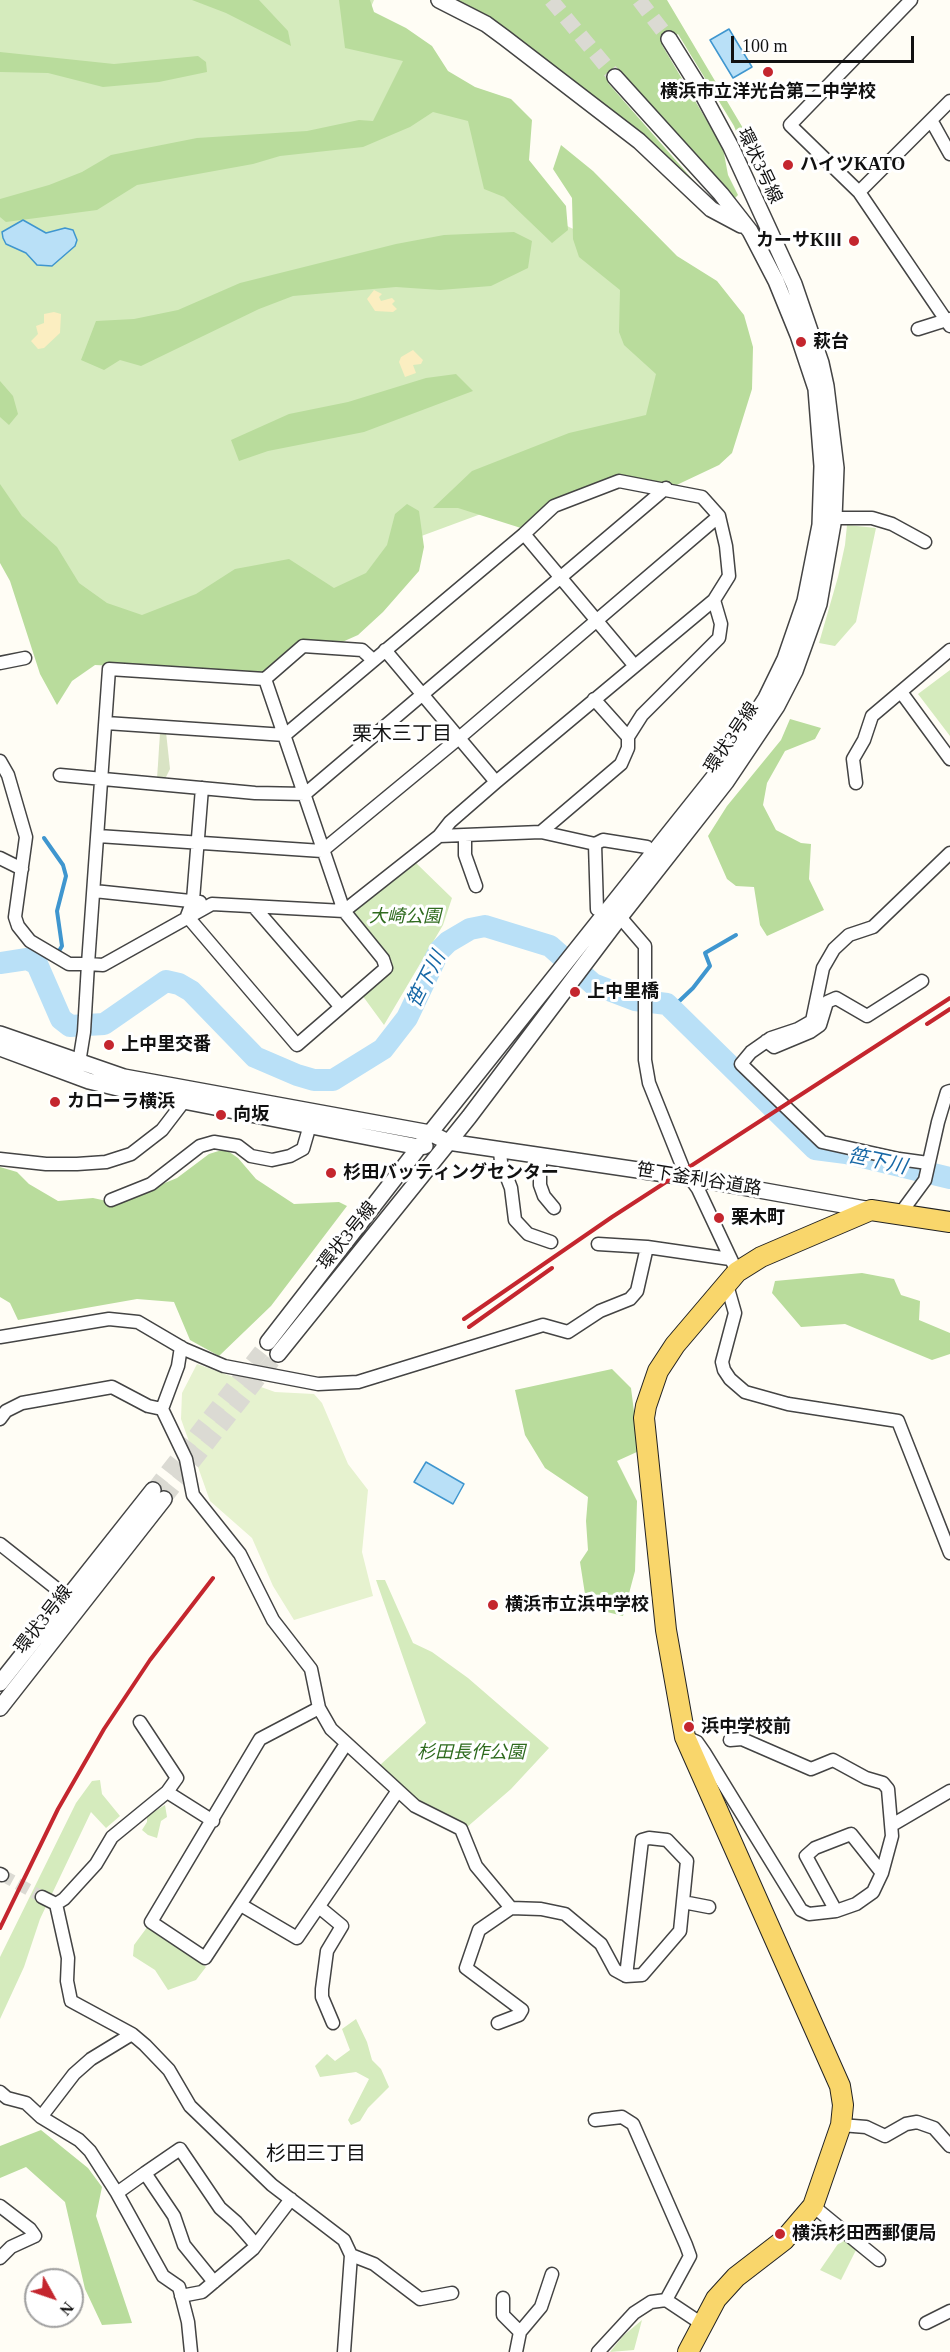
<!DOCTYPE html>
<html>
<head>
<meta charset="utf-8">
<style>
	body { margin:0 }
	#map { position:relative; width:950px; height:2352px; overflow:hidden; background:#fffdf5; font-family:"Times New Roman",serif }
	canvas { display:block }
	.north { position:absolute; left:24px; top:2268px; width:60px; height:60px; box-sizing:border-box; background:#fff; border:2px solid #a0a0a0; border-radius:50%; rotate:130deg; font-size:16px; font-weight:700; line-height:24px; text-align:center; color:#111 }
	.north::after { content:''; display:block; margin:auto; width:21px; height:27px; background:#c4262e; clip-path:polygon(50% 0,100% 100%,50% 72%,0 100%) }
	.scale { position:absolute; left:731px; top:36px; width:183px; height:27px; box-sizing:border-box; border:3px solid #111; border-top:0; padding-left:8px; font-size:18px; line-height:21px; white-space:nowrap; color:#111; -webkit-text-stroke:4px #fff; paint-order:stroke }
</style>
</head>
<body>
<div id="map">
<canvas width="950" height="2352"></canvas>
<div class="north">N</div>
<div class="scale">100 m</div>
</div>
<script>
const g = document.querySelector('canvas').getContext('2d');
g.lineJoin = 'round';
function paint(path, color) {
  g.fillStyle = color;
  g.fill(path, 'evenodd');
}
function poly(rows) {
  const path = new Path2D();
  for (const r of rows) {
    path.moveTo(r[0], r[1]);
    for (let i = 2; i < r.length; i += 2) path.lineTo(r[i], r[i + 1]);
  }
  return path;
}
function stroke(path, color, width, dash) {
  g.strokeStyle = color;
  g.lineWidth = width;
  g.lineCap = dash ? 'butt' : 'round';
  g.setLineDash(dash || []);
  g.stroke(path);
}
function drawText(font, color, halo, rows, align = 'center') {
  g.font = font + ' "Times New Roman","Noto Sans JP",serif';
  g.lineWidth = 6;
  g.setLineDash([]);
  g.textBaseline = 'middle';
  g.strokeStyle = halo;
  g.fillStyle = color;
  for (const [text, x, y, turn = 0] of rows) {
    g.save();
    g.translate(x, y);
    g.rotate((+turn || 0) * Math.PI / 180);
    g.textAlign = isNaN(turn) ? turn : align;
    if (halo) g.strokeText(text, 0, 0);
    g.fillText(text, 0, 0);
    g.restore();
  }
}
paint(poly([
	[0,0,374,0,368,14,455,89,490,171,569,227,626,253,659,295,661,423,481,514,416,538,373,589,118,642,0,501],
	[847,525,876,528,856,622,835,646,819,643,838,577,845,545],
	[950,670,950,736,918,694],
	[415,862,452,898,443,925,384,1025,362,995,392,968,392,962,354,912],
	[376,1580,385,1580,413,1643,432,1652,468,1678,549,1748,511,1789,466,1828,419,1801,379,1766,426,1723],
	[100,1780,102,1794,120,1816,106,1828,91,1812,40,1919,24,1967,0,2019,0,1957,76,1803,92,1781],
	[165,1805,167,1817,161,1821,157,1838,148,1835,142,1830,147,1822,147,1816],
	[148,1926,206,1967,196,1980,168,1990,155,1970,133,1956,134,1945],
	[356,2019,367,2042,372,2060,381,2069,389,2087,368,2108,360,2121,351,2125,348,2120,369,2079,356,2072,320,2077,315,2066,327,2054,335,2061,350,2050,342,2029],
	[842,2238,856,2250,841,2280,820,2270],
	[642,2320,634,2350,610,2352,623,2336]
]), '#d5ebbd');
paint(poly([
	[192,0,259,0,288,31,291,46,226,13],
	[339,0,370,0,374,12,406,28,432,46,448,71,475,87,511,99,532,120,529,160,566,206,568,230,552,243,504,197,484,189,468,121,433,112,410,127,363,147,280,156,253,164,137,185,97,210,6,222,0,217,0,199,49,185,82,172,111,155,197,138,307,131,359,120,373,121,403,61,345,48],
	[450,0,667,0,753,145,745,154,734,126,678,34,662,45,723,148,728,175,738,195,735,198,621,71,608,83,715,205],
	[0,52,114,64,198,56,206,62,207,72,159,82,103,87,48,73,0,72],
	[561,145,593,171,677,256,717,281,744,315,753,347,752,389,732,453,719,465,666,490,628,482,571,501,524,529,458,508,433,508,472,471,569,433,646,415,656,374,624,345,619,332,620,290,579,257,573,239,572,198,553,169],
	[514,232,532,241,528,268,491,286,440,290,396,287,293,296,259,309,141,366,120,360,104,370,81,360,96,321,134,319,178,310,240,283,396,244,444,235],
	[456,374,473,391,364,432,268,451,239,461,231,440,289,414,348,402,426,378],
	[0,381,13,396,18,414,9,425,0,417],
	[0,484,22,516,57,547,79,583,107,603,142,615,196,594,235,569,289,559,334,588,366,573,387,545,395,514,407,504,419,511,424,547,419,571,383,612,358,635,340,643,301,648,262,673,95,665,72,681,57,705,40,674,10,581,0,563],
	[790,719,821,728,815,739,785,751,767,783,763,805,776,830,801,843,811,844,809,879,824,910,767,936,760,925,754,887,736,886,727,879,708,836,727,806,781,740],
	[225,1149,238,1158,256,1179,294,1204,339,1202,347,1206,271,1306,219,1356,190,1340,174,1302,137,1299,18,1320,10,1303,0,1297,0,1167,17,1172,29,1184,58,1201,93,1198,116,1203,177,1178,209,1154],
	[862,1273,894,1279,901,1295,920,1301,919,1320,950,1333,950,1354,932,1360,845,1324,801,1327,772,1293,775,1281],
	[612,1369,631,1388,639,1451,617,1461,637,1501,635,1571,623,1616,587,1607,580,1562,588,1550,586,1521,588,1497,545,1468,525,1435,515,1390],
	[41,2130,88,2168,102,2187,96,2216,132,2323,102,2325,85,2289,65,2202,26,2167,0,2178,0,2146]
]), '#b9dc9c');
paint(poly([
	[374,290,382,294,379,297,381,301,392,298,395,301,392,304,397,309,393,312,375,311,367,299],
	[54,312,61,314,60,333,44,348,38,349,31,341,38,334,36,326,44,323,44,314],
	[413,350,423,360,421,364,413,365,416,373,405,377,399,362,401,357]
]), '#fbeec1');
paint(poly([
	[166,732,170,769,165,779,157,779,160,733]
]), '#d9e3c4');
paint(poly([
	[197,1364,275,1392,314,1394,322,1403,348,1464,368,1490,362,1552,373,1596,294,1620,273,1586,252,1538,210,1501,181,1419,182,1393]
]), '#e6f2cf');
const water = poly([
	[729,29,752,67,733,78,710,40,729,29],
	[23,220,46,233,65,228,73,230,77,240,75,246,52,266,37,265,26,253,6,244,3,238,2,232,23,220],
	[426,1462,464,1484,453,1504,414,1482,426,1462]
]);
paint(water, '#b9e0f7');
stroke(water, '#3f96cf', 1.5);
stroke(poly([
	[44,838,63,865,66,876,57,911,62,946,59,951],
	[41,970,46,967],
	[672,1008,693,988,710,966,705,953,736,935]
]), '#3f96cf', 4);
stroke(poly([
	[0,963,27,959,37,964,61,1019,70,1026,104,1024,166,981,179,984,191,991,255,1057,297,1075,314,1080,333,1080,383,1049,407,1018,439,951,448,942,470,929,485,926,550,946,593,984,635,1000,667,1004,815,1149,846,1153,950,1178]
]), '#b9e0f7', 22);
stroke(poly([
	[2,1875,42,1897]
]), '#dbdad3', 12, [12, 6]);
stroke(poly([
	[551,0,615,77],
	[639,0,669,39],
	[153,1490,268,1342],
	[164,1499,278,1354]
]), '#dbdad3', 15, [15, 8]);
const minor = poly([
	[911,0,790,125,859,192,950,326],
	[931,120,950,154],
	[859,192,950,101],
	[918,329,950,319],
	[834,518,872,518,892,524,925,542],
	[524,534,634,665],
	[385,650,496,782],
	[0,663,25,658],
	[901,692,950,759],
	[594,699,628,737],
	[106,723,285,735,524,534,554,506,619,481,702,497,719,516,726,546,729,576,714,600,721,624,719,638,642,715,628,737,628,748,621,764,541,832],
	[0,761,8,775,26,837,15,917,18,926,30,941,69,964,88,964,109,669,265,679,303,646,362,650,373,660],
	[60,775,255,793,305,794,666,488],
	[856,783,853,759,864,740,872,716,950,650],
	[202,788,193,900,187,916,297,1045,386,968,383,959,344,911,265,679],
	[465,835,465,855,476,886],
	[98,836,322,851,459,738,719,516],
	[439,836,450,822,496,782,714,600],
	[595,844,603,840,647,847,653,855],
	[0,858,22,869],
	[94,891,200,902],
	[255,908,340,1006],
	[766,1041,774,1047,810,1032,820,1025,827,1002,836,998,867,1016,922,981],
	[78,1069,84,1032,88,964,103,965,212,904,344,911,439,836,541,832,595,844,597,909,620,917,645,946,645,1060,649,1083,683,1168,698,1189,737,1272],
	[500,1151,501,1162,511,1188,515,1220,528,1234,551,1242],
	[540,1156,540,1185,544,1196,554,1208],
	[0,1159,46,1164,77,1164,106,1162,131,1154,162,1130,185,1100],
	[928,1163,899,1159,822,1142,741,1064,751,1052,771,1038,798,1029,812,1021,823,968,834,949,849,935,873,927,950,853],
	[111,1200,151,1184,200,1146,214,1142,238,1146,251,1156,272,1160,290,1156,303,1149,310,1125],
	[900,1214,925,1180,938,1122,947,1092,950,1091],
	[598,1244,647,1247,730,1259],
	[727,1285,735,1313,722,1362,724,1370,730,1379,745,1392,788,1404,898,1421,950,1553],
	[0,1337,109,1319,138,1322,184,1349,224,1366,318,1384,358,1382,543,1325,568,1332,600,1311,630,1299,637,1291,647,1247],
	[162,1409,178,1366,181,1347],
	[0,1419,6,1411,22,1403,112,1387,148,1406,162,1409,186,1459,193,1495,240,1554,273,1620,311,1669,319,1708,331,1729,415,1806,461,1829,476,1866,511,1908,541,1909,565,1914,601,1944,615,1970,626,1976,642,1975,680,1931,687,1861,667,1840,649,1838,642,1840,626,1976],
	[0,1544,67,1597],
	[319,1708,260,1739,151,1922,205,1958,346,1744],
	[686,1737,697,1742,704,1752,801,1910,809,1914,836,1911,856,1904,873,1892,882,1873,892,1836,888,1789,883,1783,866,1778,833,1760,811,1769,742,1739,730,1740],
	[167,1792,213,1821],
	[892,1825,950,1791],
	[0,1874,2,1875],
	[42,1897,56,1904,64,1899,96,1864,112,1837,167,1792,177,1778,140,1722],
	[683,1902,709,1907],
	[56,1904,68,1958,67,1981,71,2001,132,2034,145,2045,169,2070,190,2106,272,2185,344,2240,351,2255,374,2264,420,2299,452,2293],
	[241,1905,297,1938,397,1792],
	[319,1907,342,1926,327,1951,322,1989,322,1997,333,2023],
	[836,1911,806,1856,815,1848,851,1834,882,1873],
	[498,2023,519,2015,522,2010,466,1968,479,1930,511,1908],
	[0,2092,7,2098,26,2103,41,2117,79,2140,90,2151,117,2193,163,2276,179,2287,188,2322,191,2352],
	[41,2117,74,2074,91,2059,132,2034],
	[595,2120,622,2117,633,2124,686,2245,690,2256,666,2300],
	[841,2125,866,2127,885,2136,906,2124,917,2122,934,2128,950,2146],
	[117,2193,145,2173],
	[0,2206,30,2229,35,2236,11,2247,0,2258],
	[813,2206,879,2260],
	[214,2282,184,2245,174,2216,145,2173,180,2149,220,2208,236,2222,256,2245],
	[181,2296,202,2292,253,2249,291,2199],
	[503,2298,503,2315,520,2332],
	[926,2323,950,2311],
	[344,2352,351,2255],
	[516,2352,520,2332,541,2307,552,2274],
	[598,2352,634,2313,651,2302,666,2300,702,2324]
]);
const tertiary = poly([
	[439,0,486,24,505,38,639,141,711,209,741,225],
	[0,1034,124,1077,430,1133,448,1142,692,1178,871,1210],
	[0,1048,89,1081,122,1089,419,1147,425,1146],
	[268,1342,430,1133,721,768,766,698,785,659,805,601,820,525,822,466,816,389,798,335,776,281,750,231,721,194,615,77],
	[278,1354,469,1117,620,917,726,782,777,706,795,671,819,604,834,518,836,468,826,386,821,363,794,284,731,147,697,84,669,39],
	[0,1683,153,1490],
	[0,1708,164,1499]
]);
const primary = poly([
	[688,2352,716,2299,736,2277,784,2240,813,2206,841,2125,843,2105,840,2086,685,1737,666,1630,644,1418,646,1406,658,1371,675,1345,737,1272,761,1257,871,1210,950,1222]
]);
stroke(minor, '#444', 15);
stroke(tertiary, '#444', 18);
stroke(primary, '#222', 22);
stroke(minor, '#fff', 12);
stroke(tertiary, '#fff', 15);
stroke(primary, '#f9d66b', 20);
stroke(poly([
	[927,1024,950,1009],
	[464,1319,612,1217,950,998],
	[469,1327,552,1268],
	[0,1928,58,1809,104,1729,150,1660,213,1578]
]), '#c4262e', 4);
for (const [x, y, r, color] of [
	[768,72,6,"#c4262e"],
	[788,165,6,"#c4262e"],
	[854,241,6,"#c4262e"],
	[801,342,6,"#c4262e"],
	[575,992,6,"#c4262e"],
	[109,1045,6,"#c4262e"],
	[55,1102,6,"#c4262e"],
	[221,1115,6,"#c4262e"],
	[331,1173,6,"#c4262e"],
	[719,1218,6,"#c4262e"],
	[493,1605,6,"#c4262e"],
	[689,1727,6,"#c4262e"],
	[780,2234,6,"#c4262e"]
]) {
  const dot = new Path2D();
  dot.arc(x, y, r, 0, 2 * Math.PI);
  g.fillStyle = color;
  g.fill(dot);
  stroke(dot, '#fff', 2);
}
drawText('bold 18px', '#111', '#fff', [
	["横浜市立洋光台第二中学校",768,92,"center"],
	["ハイツKATO",800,165],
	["カーサKⅢ",842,241,"right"],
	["萩台",813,342],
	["上中里橋",587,992],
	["上中里交番",121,1045],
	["カローラ横浜",67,1102],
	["向坂",233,1115],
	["杉田バッティングセンター",343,1173],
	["栗木町",731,1218],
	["横浜市立浜中学校",505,1605],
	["浜中学校前",701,1727],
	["横浜杉田西郵便局",792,2234]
], 'left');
drawText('18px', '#111', '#fff', [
	["環状3号線",759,166,65],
	["環状3号線",732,738,-56],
	["笹下釜利谷道路",699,1180,9],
	["環状3号線",348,1236,-51],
	["環状3号線",44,1620,-52]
]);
drawText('italic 18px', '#2f6b1f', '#fff', [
	["大崎公園",405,917],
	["杉田長作公園",471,1753]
]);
drawText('20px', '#111', '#fff', [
	["栗木三丁目",402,735],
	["杉田三丁目",316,2155]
]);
drawText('italic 20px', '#1768a6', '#fff', [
	["笹下川",427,980,-63],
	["笹下川",877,1162,12]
]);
</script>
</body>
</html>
